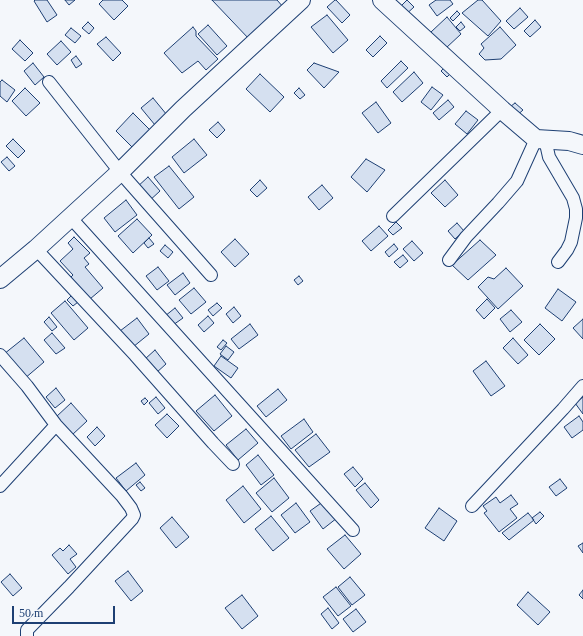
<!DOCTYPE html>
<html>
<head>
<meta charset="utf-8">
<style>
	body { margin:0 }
	#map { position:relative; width:583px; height:636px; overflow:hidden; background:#f4f7fb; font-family:"Times New Roman",serif }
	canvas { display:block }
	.scale { position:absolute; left:12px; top:606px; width:103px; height:18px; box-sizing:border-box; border:2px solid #1d3f73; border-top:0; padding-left:5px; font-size:12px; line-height:14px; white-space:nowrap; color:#1d3f73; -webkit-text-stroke:3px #f4f7fb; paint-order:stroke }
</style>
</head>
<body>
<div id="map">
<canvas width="583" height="636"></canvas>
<div class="scale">50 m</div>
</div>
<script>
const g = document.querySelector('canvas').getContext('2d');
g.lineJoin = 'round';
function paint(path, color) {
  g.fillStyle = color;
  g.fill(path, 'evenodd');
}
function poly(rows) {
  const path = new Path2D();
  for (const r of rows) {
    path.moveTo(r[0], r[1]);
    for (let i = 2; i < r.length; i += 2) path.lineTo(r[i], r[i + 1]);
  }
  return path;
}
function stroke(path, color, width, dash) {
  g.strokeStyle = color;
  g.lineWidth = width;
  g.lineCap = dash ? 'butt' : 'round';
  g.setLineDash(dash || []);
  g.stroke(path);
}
const building = poly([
	[35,0,47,0,57,15,47,22,34,1,35,0],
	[65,0,75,0,69,5,65,0],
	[103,0,122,0,128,6,114,20,99,4,103,0],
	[212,0,277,0,284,8,250,40,212,0],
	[335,0,336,0,350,15,342,23,327,7,335,0],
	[407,0,414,7,403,17,397,10,407,0],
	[436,0,450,0,453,4,437,16,429,5,436,0],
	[478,0,482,0,501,21,488,36,462,13,478,0],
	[520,8,528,17,514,29,506,21,520,8],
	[457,11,460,14,453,21,450,18,457,11],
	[327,15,348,40,333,53,311,27,327,15],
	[447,17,461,34,446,48,431,32,447,17],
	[535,20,541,27,530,37,524,31,535,20],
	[88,22,94,28,89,34,82,28,88,22],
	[461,22,465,27,460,31,456,27,461,22],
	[208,25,227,46,217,55,198,34,208,25],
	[193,27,196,31,196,36,218,59,206,70,198,61,182,73,164,53,193,27],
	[500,27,516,45,501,59,485,60,479,54,484,48,481,44,500,27],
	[71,28,81,36,75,43,65,35,71,28],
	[380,36,387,43,373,57,366,50,380,36],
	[106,37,121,53,113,61,97,44,106,37],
	[20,40,33,53,25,61,12,49,20,40],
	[61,41,71,52,57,65,47,54,61,41],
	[76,56,82,64,76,68,71,60,76,56],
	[401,61,408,68,387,88,381,81,401,61],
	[33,63,44,77,35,85,24,71,33,63],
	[314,63,339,72,324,88,307,70,314,63],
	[446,66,452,72,447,77,441,71,446,66],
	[414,72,423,83,402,102,393,92,414,72],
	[260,74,284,97,270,112,246,89,260,74],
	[2,80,15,90,7,102,0,96,0,82,2,80],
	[432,87,443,95,431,110,421,102,432,87],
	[25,88,40,103,26,116,12,101,25,88],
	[299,88,305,95,300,99,294,93,299,88],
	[153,98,167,115,155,125,141,108,153,98],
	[448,100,454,107,439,120,433,113,448,100],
	[376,102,391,123,378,133,362,113,376,102],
	[515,103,523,110,514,118,506,110,515,103],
	[466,111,478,120,467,134,455,124,466,111],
	[133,113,153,133,135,150,116,131,133,113],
	[218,122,225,130,217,138,209,130,218,122],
	[13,139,25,151,18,158,6,146,13,139],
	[194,139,207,155,184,173,172,157,194,139],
	[7,157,15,166,9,171,1,162,7,157],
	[366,159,385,170,367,192,351,177,366,159],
	[169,166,194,197,179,209,154,177,169,166],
	[148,177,160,191,148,202,136,188,148,177],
	[260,180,267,188,257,197,250,190,260,180],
	[445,180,458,195,445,207,431,193,445,180],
	[322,185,333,198,319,210,308,197,322,185],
	[126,200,137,215,115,232,104,218,126,200],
	[137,219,152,235,133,253,118,236,137,219],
	[396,222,402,228,393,235,388,230,396,222],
	[457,223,464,231,455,239,448,231,457,223],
	[379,226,388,236,371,251,362,241,379,226],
	[74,237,90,253,84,258,89,264,85,267,103,288,90,299,70,278,73,275,60,261,73,249,68,243,74,237],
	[149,238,154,244,148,248,144,243,149,238],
	[235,239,249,254,235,267,221,252,235,239],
	[480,240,496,255,468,280,452,265,480,240],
	[412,241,423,253,414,261,403,249,412,241],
	[394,244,398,249,389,257,385,252,394,244],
	[165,245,173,252,168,258,160,251,165,245],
	[403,255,408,261,400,268,394,262,403,255],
	[158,267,169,281,157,290,146,276,158,267],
	[506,268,523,286,498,309,478,287,488,277,494,279,506,268],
	[183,273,190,283,175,295,167,285,183,273],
	[299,276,303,281,298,285,294,280,299,276],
	[194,288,206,302,191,314,179,300,194,288],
	[558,289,576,302,562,321,545,308,558,289],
	[72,295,78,302,73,306,67,300,72,295],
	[487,299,495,308,484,319,476,310,487,299],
	[65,301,88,328,74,340,51,313,65,301],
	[217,303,222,308,213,316,208,310,217,303],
	[234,307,241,316,233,323,226,314,234,307],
	[175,308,183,318,173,325,165,316,175,308],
	[511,310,522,322,510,332,500,319,511,310],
	[208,316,214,323,204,332,198,325,208,316],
	[49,317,57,327,52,331,44,322,49,317],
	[137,318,149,334,133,347,120,331,137,318],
	[583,319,583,339,573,328,583,319],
	[250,324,258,335,239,349,231,339,250,324],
	[540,324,555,339,539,355,524,340,540,324],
	[52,333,65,348,56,354,44,340,52,333],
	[24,338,44,362,24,379,4,354,24,338],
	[513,338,528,355,518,364,503,348,513,338],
	[223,340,227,343,221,350,217,347,223,340],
	[226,346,234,352,228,360,220,354,226,346],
	[155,350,166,364,156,373,145,359,155,350],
	[221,356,238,368,231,378,214,366,221,356],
	[486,361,505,386,491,396,473,371,486,361],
	[56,388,65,400,55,408,46,397,56,388],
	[278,389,287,400,266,417,257,406,278,389],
	[215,395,232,416,214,431,196,411,215,395],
	[156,397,165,408,158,414,149,403,156,397],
	[583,397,583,414,575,403,583,397],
	[145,398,148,401,144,405,141,401,145,398],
	[71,403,87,421,72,435,56,417,71,403],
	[167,414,179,426,167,438,155,425,167,414],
	[579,416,583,422,583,430,572,438,564,427,579,416],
	[304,419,313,432,291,449,281,436,304,419],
	[97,427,105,436,95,446,87,437,97,427],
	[246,429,258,443,238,460,226,445,246,429],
	[316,434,330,452,309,467,295,450,316,434],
	[258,455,274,475,261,485,246,465,258,455],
	[136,463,145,475,126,491,116,478,136,463],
	[353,467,363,479,355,487,344,474,353,467],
	[274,478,289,498,272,512,256,493,274,478],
	[560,479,567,488,556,496,549,487,560,479],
	[140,482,145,488,141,491,136,485,140,482],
	[365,483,379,500,371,508,356,490,365,483],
	[243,486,261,509,244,523,226,500,243,486],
	[511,495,518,504,510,509,517,518,499,532,484,513,487,511,483,506,496,497,500,503,511,495],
	[324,501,337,518,323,529,310,511,324,501],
	[296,503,310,522,295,533,281,515,296,503],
	[439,508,457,521,444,541,425,528,439,508],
	[540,512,544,516,536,524,532,518,540,512],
	[528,513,534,520,509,540,502,533,528,513],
	[271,516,289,538,273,551,255,529,271,516],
	[172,517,189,537,176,548,160,528,172,517],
	[345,535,361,554,344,569,327,549,345,535],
	[583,543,583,553,578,546,583,543],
	[69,545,77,554,70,559,76,567,68,574,52,555,60,548,63,551,69,545],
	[128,571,143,591,131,601,115,581,128,571],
	[10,574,22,588,13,596,1,582,10,574],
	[350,577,365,595,352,605,338,587,350,577],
	[336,587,351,606,338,616,323,597,336,587],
	[583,590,583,599,579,595,583,590],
	[528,592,550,612,538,625,517,605,528,592],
	[242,595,258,616,242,629,225,608,242,595],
	[328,608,339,623,332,629,321,614,328,608],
	[356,609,366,622,353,632,343,619,356,609]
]);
paint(building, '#d5e0f0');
stroke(building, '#1d3f73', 1);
const street = poly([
	[49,82,120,172,211,275],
	[545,139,549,157,573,198,576,209,576,218,571,242,567,250,558,262],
	[393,216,502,110],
	[70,217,353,530],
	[36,249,135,355,213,443,233,464],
	[449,260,466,237,498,203,517,181,536,139],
	[0,355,27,386,56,425,122,496,131,508,134,515,132,519,69,587,27,630,27,636],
	[0,486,56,425],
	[472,506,563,409,583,386]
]);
const secondary = poly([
	[382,0,502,110,536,139,569,141,583,145],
	[0,279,36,249,120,172,183,109,301,0]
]);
stroke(street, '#1d3f73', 14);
stroke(secondary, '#1d3f73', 20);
stroke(street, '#f4f7fb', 12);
stroke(secondary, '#f4f7fb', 18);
</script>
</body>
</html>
